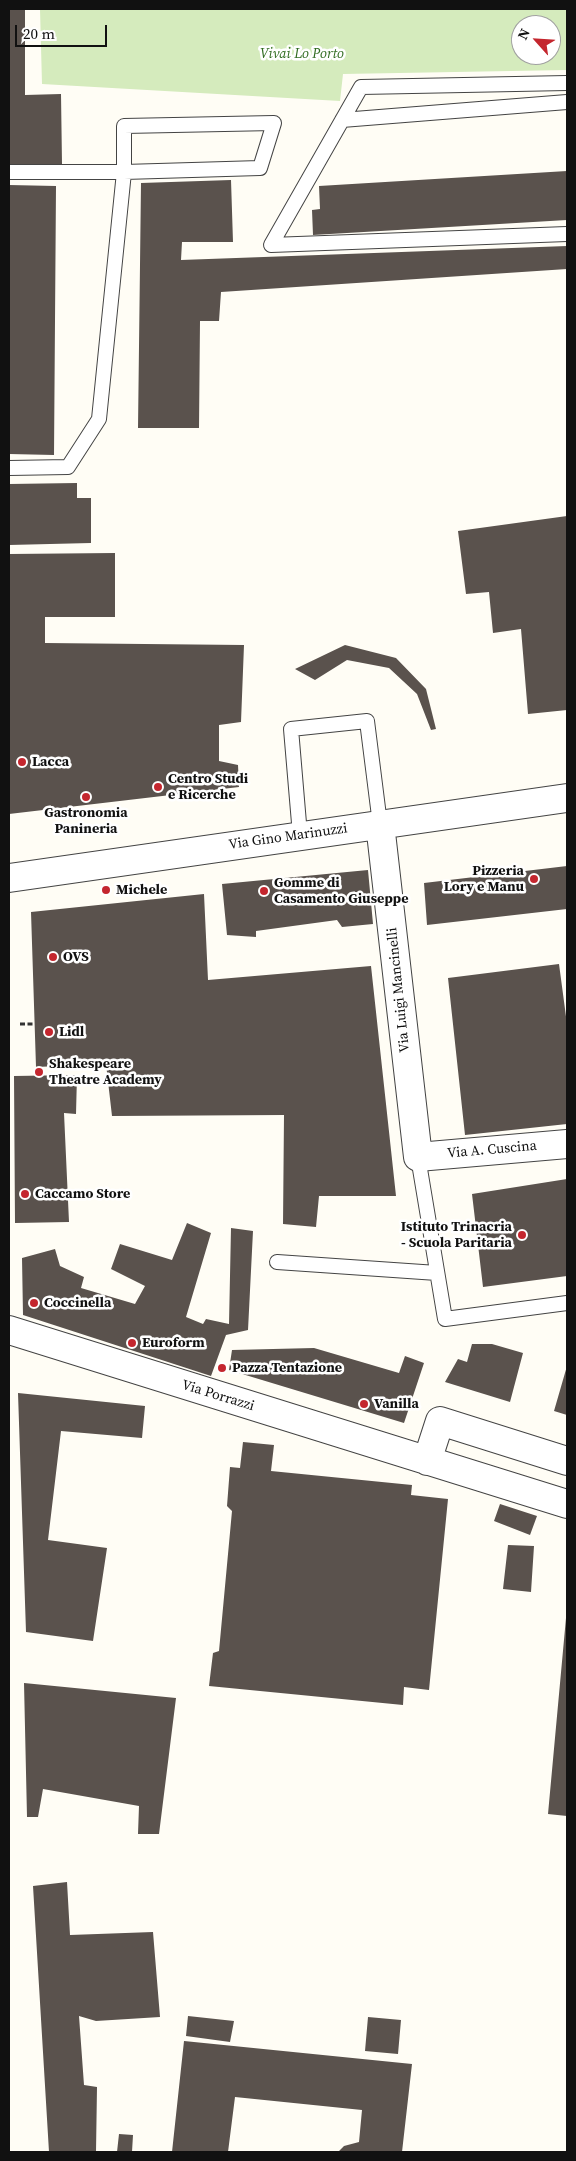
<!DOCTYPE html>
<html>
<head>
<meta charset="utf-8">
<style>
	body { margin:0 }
	#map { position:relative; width:576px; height:2161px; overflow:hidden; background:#fffdf5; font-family:"Source Serif 4",serif }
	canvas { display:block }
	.frame { position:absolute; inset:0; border:10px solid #111; pointer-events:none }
	.north { position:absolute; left:511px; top:15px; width:50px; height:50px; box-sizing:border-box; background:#fff; border:1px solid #a0a0a0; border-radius:50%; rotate:296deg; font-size:14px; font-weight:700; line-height:20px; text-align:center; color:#111 }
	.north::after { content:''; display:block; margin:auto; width:18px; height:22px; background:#c4262e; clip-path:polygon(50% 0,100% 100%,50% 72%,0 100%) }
	.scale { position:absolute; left:15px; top:25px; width:92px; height:22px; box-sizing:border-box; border:2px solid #111; border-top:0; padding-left:6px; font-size:15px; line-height:18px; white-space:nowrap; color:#111; -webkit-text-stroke:4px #fff; paint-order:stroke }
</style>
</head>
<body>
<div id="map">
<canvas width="576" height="2161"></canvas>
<div class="frame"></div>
<div class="north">N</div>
<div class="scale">20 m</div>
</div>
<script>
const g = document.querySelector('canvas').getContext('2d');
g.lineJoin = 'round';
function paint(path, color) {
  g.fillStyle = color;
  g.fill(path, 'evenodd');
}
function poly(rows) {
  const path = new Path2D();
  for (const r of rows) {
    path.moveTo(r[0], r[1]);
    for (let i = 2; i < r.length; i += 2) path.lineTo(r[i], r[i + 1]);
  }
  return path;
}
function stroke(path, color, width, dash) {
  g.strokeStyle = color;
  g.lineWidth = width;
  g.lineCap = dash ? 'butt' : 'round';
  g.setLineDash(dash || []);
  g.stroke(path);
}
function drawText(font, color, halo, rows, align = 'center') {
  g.font = font + ' "Source Serif 4",serif';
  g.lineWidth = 5;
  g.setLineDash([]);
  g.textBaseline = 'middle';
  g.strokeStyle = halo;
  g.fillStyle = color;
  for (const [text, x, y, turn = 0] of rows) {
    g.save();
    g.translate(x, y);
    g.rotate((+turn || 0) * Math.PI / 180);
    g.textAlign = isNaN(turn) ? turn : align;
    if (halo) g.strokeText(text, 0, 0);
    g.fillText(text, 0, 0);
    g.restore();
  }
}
paint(poly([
	[40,9,567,9,567,70,343,74,340,101,42,84],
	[521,25,551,25,551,55,521,55]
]), '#d5ebbd');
paint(poly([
	[9,9,25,9,25,95,61,94,62,164,9,165],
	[567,171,567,220,313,235,312,210,320,209,319,186],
	[231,180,233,242,182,242,181,260,567,246,567,269,221,292,219,321,200,321,199,428,138,428,141,183],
	[9,185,56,186,54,455,9,454],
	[77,483,77,498,91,498,91,543,9,545,9,484],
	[567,516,567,710,528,714,521,629,493,633,489,592,466,594,458,531],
	[115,553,115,617,45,617,45,643,244,645,241,722,219,725,219,761,238,765,239,787,9,814,9,554],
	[345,645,396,658,426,689,436,729,431,730,417,694,389,668,347,660,315,680,295,669],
	[567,866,567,909,427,925,424,883],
	[368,870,373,924,342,927,337,920,256,931,256,937,227,935,222,884],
	[204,894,208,980,371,966,396,1196,319,1196,316,1227,283,1224,284,1115,112,1116,106,1064,36,1067,31,912],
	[559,964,567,1024,567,1124,465,1135,448,978],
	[77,1075,76,1114,64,1113,69,1222,15,1223,14,1076],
	[567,1179,567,1276,483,1287,472,1194],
	[187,1223,211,1233,186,1317,203,1324,206,1319,229,1324,231,1228,253,1231,248,1330,226,1335,211,1376,23,1315,22,1258,55,1249,60,1266,84,1277,81,1288,135,1304,145,1286,111,1269,120,1244,172,1260],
	[472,1344,492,1344,523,1353,510,1402,445,1382,458,1359,467,1362],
	[314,1348,399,1373,405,1356,424,1363,404,1423,229,1370,232,1350],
	[567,1366,567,1415,554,1411],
	[18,1393,145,1406,142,1438,61,1431,48,1540,107,1548,93,1641,26,1632],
	[243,1442,274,1445,271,1471,412,1485,411,1495,448,1499,429,1690,404,1687,403,1705,209,1686,213,1653,219,1651,232,1511,227,1506,230,1467,240,1468],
	[500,1504,537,1516,530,1535,494,1521],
	[508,1545,534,1546,531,1592,503,1589],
	[566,1618,567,1618,567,1816,548,1814],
	[24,1683,176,1698,159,1834,138,1834,139,1806,43,1789,38,1817,27,1817],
	[67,1882,70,1935,153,1932,160,2017,96,2021,79,2016,84,2085,97,2087,96,2152,49,2152,33,1886],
	[188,2016,234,2021,230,2042,186,2036],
	[368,2017,401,2020,398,2054,365,2051],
	[184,2041,412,2064,402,2152,338,2152,344,2146,359,2142,362,2110,235,2097,228,2152,172,2152],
	[119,2134,133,2135,132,2152,117,2152]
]), '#5a524d');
const service = poly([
	[567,83,361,87,271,245,567,234],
	[342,120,567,102],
	[9,172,124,172,124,126,274,123,260,168,124,172,99,419,68,467,9,468],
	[300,835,291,729,367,721,380,824],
	[418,1157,445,1319,567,1303],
	[277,1262,437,1273]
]);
const minor = poly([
	[380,824,418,1157,567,1144],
	[9,878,567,798],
	[9,1330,567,1504],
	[427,1461,440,1421,567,1461]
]);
stroke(service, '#444', 16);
stroke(minor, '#444', 30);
stroke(poly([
	[20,1024,34,1024]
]), '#333', 3, [5, 2.5]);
stroke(service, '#fff', 14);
stroke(minor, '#fff', 28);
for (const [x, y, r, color] of [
	[22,762,5,"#c4262e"],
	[158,787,5,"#c4262e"],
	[86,797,5,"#c4262e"],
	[534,879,5,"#c4262e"],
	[106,890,5,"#c4262e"],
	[264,891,5,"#c4262e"],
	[53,957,5,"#c4262e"],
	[49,1032,5,"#c4262e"],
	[39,1072,5,"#c4262e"],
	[25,1194,5,"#c4262e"],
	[522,1235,5,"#c4262e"],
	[34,1303,5,"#c4262e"],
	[132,1343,5,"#c4262e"],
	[222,1368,5,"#c4262e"],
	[364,1404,5,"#c4262e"]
]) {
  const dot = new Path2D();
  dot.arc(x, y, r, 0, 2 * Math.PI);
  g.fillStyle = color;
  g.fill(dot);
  stroke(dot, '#fff', 2);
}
drawText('italic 14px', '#2f6b1f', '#fff', [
	["Vivai Lo Porto",302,54]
]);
drawText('bold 14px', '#111', '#fff', [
	["Lacca",32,762],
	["Centro Studi",168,779],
	["e Ricerche",168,795],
	["Gastronomia",86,813,"center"],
	["Panineria",86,829,"center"],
	["Pizzeria",524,871,"right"],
	["Lory e Manu",524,887,"right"],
	["Gomme di",274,883],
	["Casamento Giuseppe",274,899],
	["Michele",116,890],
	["OVS",63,957],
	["Lidl",59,1032],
	["Shakespeare",49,1064],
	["Theatre Academy",49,1080],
	["Caccamo Store",35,1194],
	["Istituto Trinacria",512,1227,"right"],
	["- Scuola Paritaria",512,1243,"right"],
	["Coccinella",44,1303],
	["Euroform",142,1343],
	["Pazza Tentazione",232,1368],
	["Vanilla",374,1404]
], 'left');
drawText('14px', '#111', '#fff', [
	["Via Gino Marinuzzi",288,837,-8],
	["Via Luigi Mancinelli",399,990,-96],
	["Via A. Cuscina",492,1150,-5],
	["Via Porrazzi",218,1396,17]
]);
</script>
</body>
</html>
